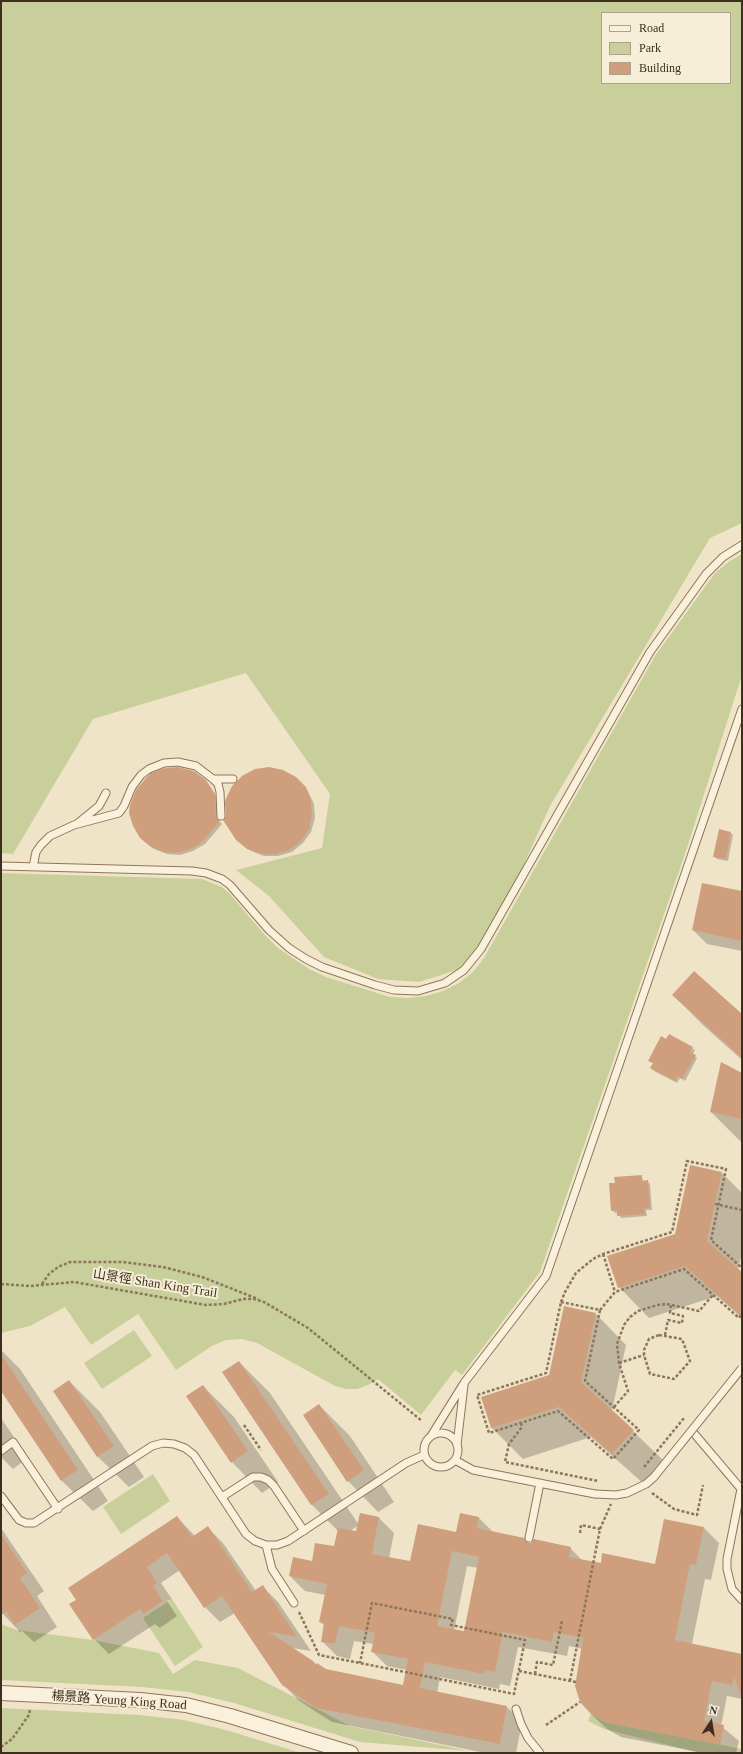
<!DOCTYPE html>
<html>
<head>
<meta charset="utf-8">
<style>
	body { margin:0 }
	#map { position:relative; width:743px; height:1754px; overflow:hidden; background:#f0e4c8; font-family:"Times New Roman",serif }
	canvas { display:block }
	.frame { position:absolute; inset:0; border:2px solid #3d2e20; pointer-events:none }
	.legend { position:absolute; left:601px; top:12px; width:130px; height:72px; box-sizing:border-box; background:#f7eed8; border:1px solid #ada18e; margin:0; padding:5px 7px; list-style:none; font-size:12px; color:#3d2e20 }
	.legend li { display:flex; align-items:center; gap:8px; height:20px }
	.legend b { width:20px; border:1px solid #ada18e }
	.north { position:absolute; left:691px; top:1702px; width:40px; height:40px; -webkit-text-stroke:3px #f7eed8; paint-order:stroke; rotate:12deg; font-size:11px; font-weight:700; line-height:16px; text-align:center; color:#3d2e20 }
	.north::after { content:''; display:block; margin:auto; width:14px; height:18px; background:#3d2e20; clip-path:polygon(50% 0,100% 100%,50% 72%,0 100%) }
</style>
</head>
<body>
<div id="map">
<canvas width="743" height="1754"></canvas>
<div class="frame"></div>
<ul class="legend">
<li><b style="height:5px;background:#faf1dc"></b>Road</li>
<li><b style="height:11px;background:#c9cf9b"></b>Park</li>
<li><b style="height:11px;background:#cf9f7d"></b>Building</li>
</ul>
<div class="north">N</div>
</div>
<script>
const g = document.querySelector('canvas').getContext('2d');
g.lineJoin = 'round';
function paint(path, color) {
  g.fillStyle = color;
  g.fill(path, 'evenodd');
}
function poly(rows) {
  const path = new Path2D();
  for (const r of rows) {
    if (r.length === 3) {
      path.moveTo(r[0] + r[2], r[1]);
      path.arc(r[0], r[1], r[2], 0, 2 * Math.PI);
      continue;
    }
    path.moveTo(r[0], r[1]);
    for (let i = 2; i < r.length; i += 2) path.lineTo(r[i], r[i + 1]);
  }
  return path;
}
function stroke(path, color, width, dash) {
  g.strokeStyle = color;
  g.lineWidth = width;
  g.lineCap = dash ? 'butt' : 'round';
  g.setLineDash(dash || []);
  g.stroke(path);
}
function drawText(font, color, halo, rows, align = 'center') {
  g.font = font + ' "Times New Roman","Noto Sans TC",serif';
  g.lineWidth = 4;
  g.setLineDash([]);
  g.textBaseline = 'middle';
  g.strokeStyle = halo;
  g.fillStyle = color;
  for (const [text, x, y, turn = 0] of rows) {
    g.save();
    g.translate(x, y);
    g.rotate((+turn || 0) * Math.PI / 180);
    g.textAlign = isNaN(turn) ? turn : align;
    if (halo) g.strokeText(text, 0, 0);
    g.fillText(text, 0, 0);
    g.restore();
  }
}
paint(poly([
	[1,1,742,1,742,523,710,538,550,806,491,938,460,969,419,982,378,979,324,957,269,896,236,870,322,848,330,794,246,673,93,719,13,854,1,853],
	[602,13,730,13,730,83,602,83],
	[742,554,742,675,687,848,540,1272,462,1375,455,1370,421,1415,378,1379,368,1385,357,1389,346,1389,335,1386,257,1343,242,1339,226,1340,212,1346,176,1370,138,1314,91,1345,65,1307,30,1326,1,1333,1,873,202,879,222,887,230,894,264,934,278,948,309,969,326,977,390,997,408,998,426,996,443,991,459,983,473,972,484,958,655,656,715,573,730,561],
	[134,1330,152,1356,102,1389,84,1363],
	[153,1474,170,1501,121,1534,103,1507],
	[172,1599,203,1647,175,1666,143,1618],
	[1,1624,17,1630,93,1640,159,1653,173,1674,195,1660,238,1668,350,1726,469,1751,360,1742,234,1703,188,1692,142,1687,1,1680],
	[1,1708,139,1715,184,1720,226,1730,301,1753,1,1753],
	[591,1714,605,1722,742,1749,742,1753,700,1753,604,1729,588,1721]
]), '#c9cf9b');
paint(poly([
	[295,778,308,791,314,804,315,818,311,832,303,843,292,852,278,856,264,856,251,851,240,842],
	[208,784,217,798,218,820,222,824,205,844,193,851,180,855,167,854,154,849,144,840],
	[731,833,733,835,728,861,717,859,714,856],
	[742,892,742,951,707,944,693,930],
	[673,995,742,1015,742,1060,704,1026],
	[669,1035,692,1048,695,1050,693,1054,697,1058,685,1081,680,1078,677,1083,654,1071,651,1068,654,1064,649,1060],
	[742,1075,742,1143,711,1112],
	[722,1173,742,1193,742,1253,738,1270,742,1273,742,1318,717,1296,649,1318,619,1287,676,1235],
	[641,1176,644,1182,647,1181,650,1184,652,1210,646,1210,647,1216,621,1218,618,1212,615,1213,612,1210,616,1184],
	[596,1314,626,1345,612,1411,664,1461,644,1484,591,1437,523,1459,492,1428,483,1398,550,1376],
	[1,1350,20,1369,108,1501,93,1511,62,1481,1,1390],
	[239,1362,270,1393,359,1525,361,1514,379,1518,394,1533,389,1558,411,1563,479,1518,494,1533,524,1538,529,1544,570,1548,583,1561,601,1564,656,1565,704,1528,719,1543,711,1580,705,1579,692,1644,742,1655,742,1699,727,1696,721,1726,739,1741,736,1753,703,1753,621,1737,607,1729,591,1714,583,1649,569,1646,567,1656,518,1647,510,1686,500,1684,499,1689,440,1677,437,1693,507,1707,522,1722,516,1753,485,1753,332,1722,298,1700,283,1684,235,1613,220,1622,205,1607,180,1570,161,1583,172,1599,167,1601,177,1616,160,1628,155,1624,109,1654,94,1639,177,1517,195,1536,208,1528,223,1543,256,1591,262,1586,278,1602,311,1651,292,1648,325,1670,403,1686,407,1670,387,1666,372,1651,373,1644,354,1641,350,1659,337,1656,322,1641,325,1626,320,1622,325,1595,305,1591,290,1576,335,1548,338,1531,312,1505,223,1372],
	[359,1525,357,1532,350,1531],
	[467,1566,478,1568,465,1633,454,1631],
	[69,1381,100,1412,144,1477,129,1487,98,1457,54,1391],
	[203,1386,234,1417,278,1482,262,1493,232,1462],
	[319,1405,350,1436,394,1502,378,1512,348,1481],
	[1,1418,28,1458,13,1469,1,1457],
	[1,1528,44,1591,37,1596,57,1627,34,1642,22,1631,20,1632,1,1612]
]), '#0003');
paint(poly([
	[178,767,194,771,206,780,215,794,216,817,220,821,202,842,191,849,177,853,164,852,151,847,140,838,133,826,129,813,130,805,136,790,145,779,151,773,165,768],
	[269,767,283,770,296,777,306,787,311,801,312,815,309,829,301,841,289,850,275,854,261,854,247,849,236,840,223,820,226,816,225,801,232,786,242,776,255,769],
	[719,829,731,832,726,859,713,857],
	[702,883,742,891,742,941,692,930],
	[694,971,742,1014,742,1058,672,995],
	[669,1034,693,1047,690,1052,696,1055,682,1079,677,1076,675,1081,650,1068,653,1063,648,1061,661,1036,666,1039],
	[721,1062,742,1073,742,1119,710,1112],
	[690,1165,722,1172,707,1241,742,1272,742,1317,685,1266,618,1288,607,1256,675,1234],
	[642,1175,642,1181,648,1180,650,1208,644,1208,645,1214,617,1216,617,1210,611,1211,609,1183,615,1183,614,1177],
	[564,1306,596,1313,581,1382,634,1430,612,1454,559,1407,491,1428,481,1397,549,1375],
	[1,1354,78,1470,61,1481,1,1391],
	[239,1361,329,1494,311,1505,222,1372],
	[69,1380,114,1446,97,1457,53,1391],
	[203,1385,248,1451,231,1463,186,1396],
	[319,1404,364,1470,347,1482,303,1415],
	[360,1513,379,1517,372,1554,410,1561,418,1524,456,1532,460,1513,479,1517,477,1528,524,1538,528,1543,531,1543,534,1539,571,1547,569,1557,601,1563,602,1553,655,1564,664,1519,704,1527,696,1565,690,1564,675,1640,742,1654,742,1693,740,1693,734,1676,732,1685,712,1681,704,1721,724,1725,720,1745,605,1722,591,1714,580,1702,575,1686,583,1638,554,1632,552,1642,503,1632,495,1672,485,1670,484,1674,425,1662,420,1688,507,1706,500,1744,316,1708,282,1685,222,1596,204,1608,167,1553,147,1567,157,1583,153,1586,163,1601,144,1614,140,1609,93,1640,69,1604,76,1600,68,1588,177,1516,192,1537,208,1526,252,1592,263,1585,297,1637,269,1632,313,1661,316,1665,317,1663,326,1669,403,1685,408,1659,371,1652,375,1633,339,1626,335,1644,321,1642,324,1623,319,1622,327,1584,289,1576,293,1557,312,1561,315,1543,334,1546,338,1528,356,1531],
	[452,1551,479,1557,464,1631,437,1626],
	[1,1534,27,1573,20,1578,40,1608,15,1625,6,1611,1,1615]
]), '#cf9f7d');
const service = poly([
	[213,779,233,779],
	[78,823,99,806,106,793],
	[1,866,192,871,206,873,222,879,230,885,269,930,289,948,306,959,322,967,375,985,394,990,418,991,445,983,464,970,481,949,650,652,706,574,723,557,742,545],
	[33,867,36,852,41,845,50,836,74,825,119,813,124,806,132,787,141,775,149,769,164,763,178,762,196,766,213,779,218,784,220,792,221,816],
	[692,1431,742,1490],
	[441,1450,17],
	[431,1436,464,1383,546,1276,742,709],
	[457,1445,464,1385],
	[1,1451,13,1442,58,1509],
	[455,1460,473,1470,595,1494],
	[741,1489,727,1559,727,1569,732,1589,742,1600],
	[1,1496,19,1520,26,1523,34,1523,152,1446,163,1443,174,1444,185,1448,194,1455,246,1534,255,1541,266,1545,277,1545,288,1541,406,1463,424,1455],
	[222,1497,253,1477,261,1477,268,1480,274,1486,304,1531],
	[529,1538,540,1483],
	[266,1545,272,1569,294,1603],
	[516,1709,521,1724,528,1738,540,1753]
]);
const minor = poly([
	[1,1693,140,1700,186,1705,230,1716,351,1753]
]);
stroke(service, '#8d765c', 9);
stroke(minor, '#8d765c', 16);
stroke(poly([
	[603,1254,615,1292],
	[1,1284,30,1286,74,1282,206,1305,224,1304,243,1299,254,1299,264,1302,308,1328,422,1421],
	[42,1284,49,1274,58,1267,70,1262,123,1262,163,1267,202,1277,258,1299],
	[561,1302,600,1310,585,1381,639,1430,613,1459,558,1411,489,1433,477,1395,546,1373,561,1302],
	[561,1302,565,1292,576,1273,593,1259,603,1254,672,1232,687,1161,726,1169,711,1240,742,1268],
	[600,1310,615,1292,684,1269,739,1318,742,1314],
	[659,1335,682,1339,690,1361,674,1379,650,1374,644,1355,644,1350,649,1339,659,1335],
	[665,1335,668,1320,682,1323,683,1316,670,1313,671,1305],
	[619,1363,644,1355],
	[614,1407,628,1391,619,1363,617,1344,624,1325,630,1317,638,1311,657,1305,667,1304,699,1311,713,1295],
	[521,1423,522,1427,509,1444,505,1462,598,1481],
	[244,1425,261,1450],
	[644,1467,684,1418],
	[652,1493,674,1509,697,1515,703,1485],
	[580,1533,581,1525,600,1529],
	[299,1612,319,1655,360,1663,514,1694,525,1640,451,1625,453,1619,372,1603,360,1663],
	[519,1671,576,1682],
	[535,1674,537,1662,553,1665,562,1621],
	[570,1681,600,1529,611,1504],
	[546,1725,580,1702],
	[1,1747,12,1739,29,1715,30,1709]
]), '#8d765c', 2.5, [3, 2]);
stroke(service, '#faf1dc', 7);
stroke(minor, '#faf1dc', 14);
const serviceBridge = poly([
	[595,1494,616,1495,627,1493,646,1484,654,1477,742,1368]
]);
stroke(serviceBridge, '#8d765c', 9, []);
stroke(poly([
	[715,1204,742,1210]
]), '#8d765c', 2.5, [3, 2]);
stroke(serviceBridge, '#faf1dc', 7);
drawText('13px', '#3d2e20', '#f7eed8', [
	["山景徑 Shan King Trail",155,1284,9],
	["楊景路 Yeung King Road",119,1701,4]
]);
</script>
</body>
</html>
